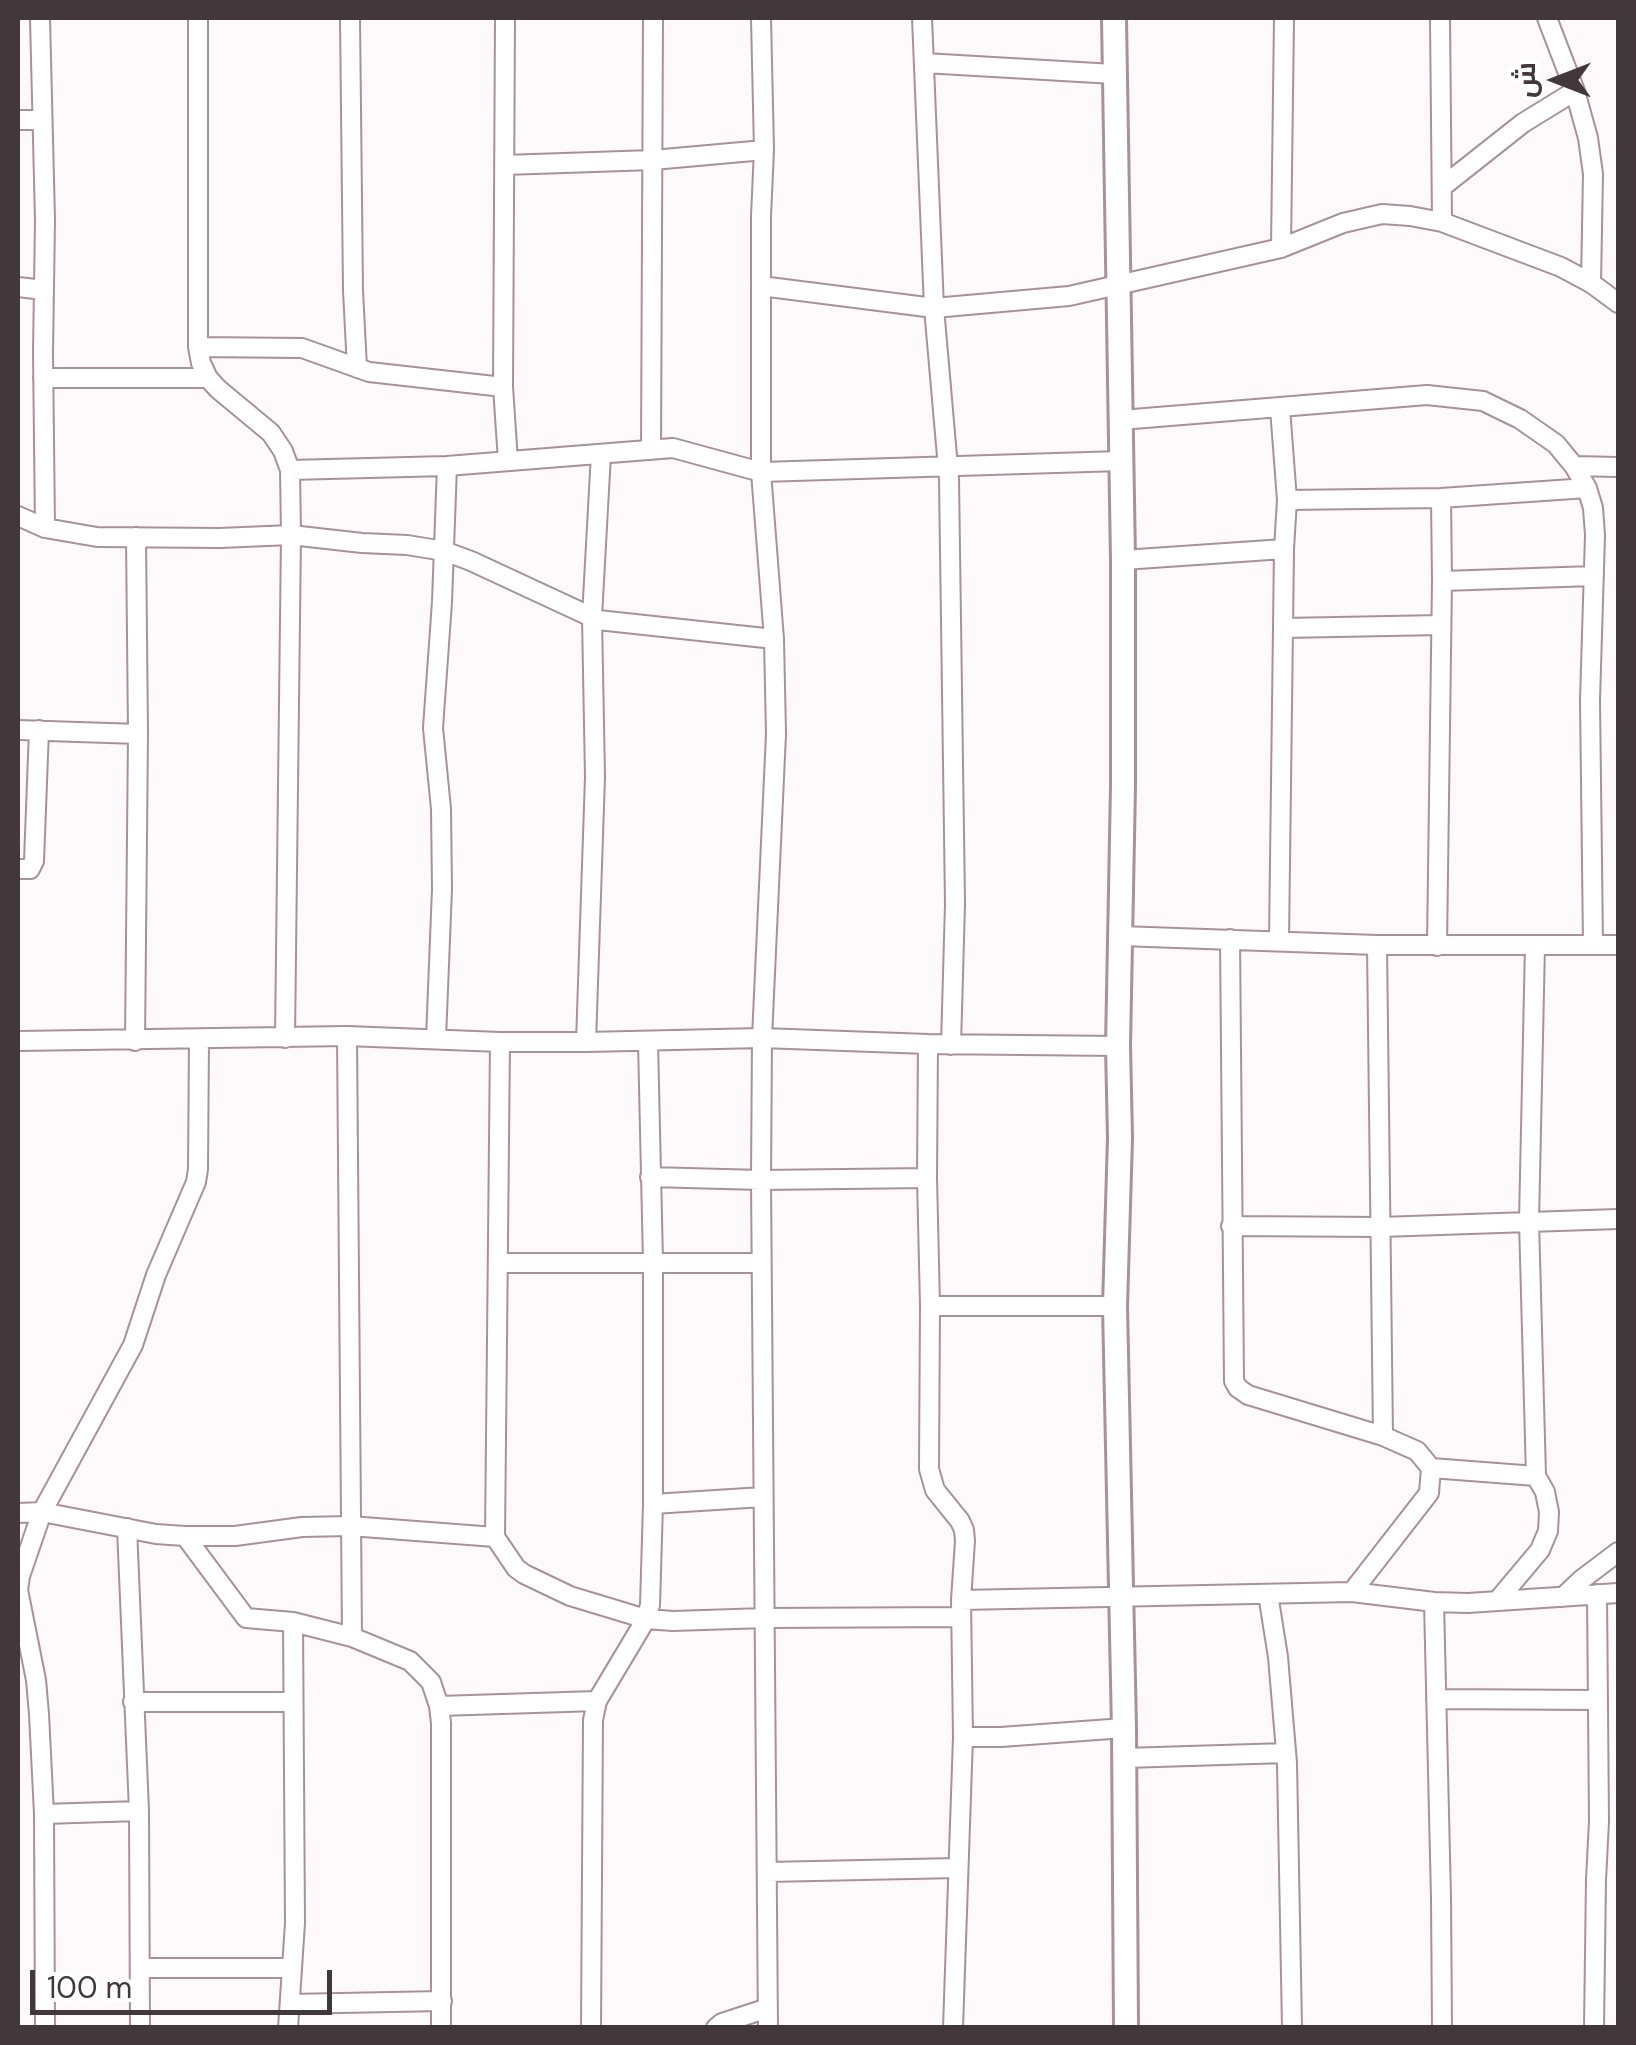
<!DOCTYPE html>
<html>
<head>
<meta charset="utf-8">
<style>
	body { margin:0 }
	#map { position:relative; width:1636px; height:2045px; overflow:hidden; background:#fef9fb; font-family:"DM Sans",Cairo,sans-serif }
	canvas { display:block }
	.frame { position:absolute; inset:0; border:20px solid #42383c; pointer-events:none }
	.north { position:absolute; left:1506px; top:30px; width:100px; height:100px; -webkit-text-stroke:8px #fff; paint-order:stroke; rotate:270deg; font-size:28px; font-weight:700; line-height:40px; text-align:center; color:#42383c }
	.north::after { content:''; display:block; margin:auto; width:35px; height:45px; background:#42383c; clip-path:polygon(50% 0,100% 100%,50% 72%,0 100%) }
	.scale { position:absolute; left:30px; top:1970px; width:302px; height:45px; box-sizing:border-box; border:5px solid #42383c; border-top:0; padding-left:12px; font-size:30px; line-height:35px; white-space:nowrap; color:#42383c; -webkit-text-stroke:8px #fff; paint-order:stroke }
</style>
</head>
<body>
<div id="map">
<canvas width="1636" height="2045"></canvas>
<div class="frame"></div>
<div class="north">ش</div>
<div class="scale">100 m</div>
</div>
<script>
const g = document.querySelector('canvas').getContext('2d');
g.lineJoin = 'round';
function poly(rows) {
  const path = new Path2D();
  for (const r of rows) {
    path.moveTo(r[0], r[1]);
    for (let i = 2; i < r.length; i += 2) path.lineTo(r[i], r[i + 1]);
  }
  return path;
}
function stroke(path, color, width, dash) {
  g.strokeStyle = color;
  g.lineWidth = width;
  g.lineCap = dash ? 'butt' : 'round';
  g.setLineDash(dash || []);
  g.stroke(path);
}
const minor = poly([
	[40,18,45,220,43,352,45,528],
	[198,18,198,347,201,363,208,378,218,389,271,433,283,451,290,470,291,535,285,1038],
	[350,18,353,291,357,368],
	[505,18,503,387,508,461],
	[761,18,764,150,761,216,761,472,774,639,776,734,762,1038,761,1180,768,2028],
	[922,18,934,308,949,479,955,904,951,1045],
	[1440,18,1442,222],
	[1547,18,1575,91,1588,138,1593,174,1591,283],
	[924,63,1114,74],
	[18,120,42,120],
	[504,165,653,160,764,150],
	[1442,187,1523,123,1575,91],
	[1281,248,1284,18],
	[761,286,934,308,1069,296,1281,248,1343,223,1382,214,1410,216,1442,222,1561,267,1591,283,1618,303],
	[18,287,44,290],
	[198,347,302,348,369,372,503,387],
	[43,378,208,378],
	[1121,420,1427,395,1483,401,1520,419,1556,444,1574,466,1587,488,1593,508,1595,535,1590,700,1593,944],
	[651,450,653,18],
	[1574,466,1618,467],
	[290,470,447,466,673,448,761,472,1121,461],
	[1287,500,1441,498,1587,488],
	[18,516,45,528,97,537,220,538,291,535,362,543,407,545,444,551,471,561,598,620,774,639],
	[1123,560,1284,549],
	[1442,581,1594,576],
	[1284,628,1441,625],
	[18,730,138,734],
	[18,869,30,869,34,861,39,730],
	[1120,936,1377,945,1618,945],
	[1230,939,1234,1381,1238,1388,1248,1395,1383,1436,1417,1451,1431,1468,1429,1493,1352,1592],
	[1279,940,1284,549,1287,500,1280,408],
	[1377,945,1383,1436],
	[1437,946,1442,581,1441,498],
	[347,1036,352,1637],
	[436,1039,442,889,441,809,433,728,442,602,447,466],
	[18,1041,347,1036,500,1042,586,1042,762,1038,928,1044,1118,1046],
	[135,1041,138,734,136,537],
	[586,1042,595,777,592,617,601,454],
	[928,1044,927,1178,930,1306,929,1469,935,1490,960,1521,964,1530,965,1541,961,1600,963,1737],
	[650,1177,761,1180,927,1178],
	[1231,1226,1381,1227,1618,1219],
	[499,1263,761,1263],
	[930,1306,1115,1306],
	[1431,1468,1536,1476],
	[653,1504,763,1497],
	[18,1513,42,1512,156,1534,185,1536,235,1536,302,1527,350,1526,495,1537,516,1568,524,1574,570,1596,646,1619,673,1621,765,1618,961,1617],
	[127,1528,139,1811],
	[185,1536,246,1618,293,1622,352,1637,410,1661,431,1682,439,1706,441,1723,441,2028],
	[495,1537,500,1042],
	[1268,1594,1278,1657,1287,1763,1292,2028],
	[1563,1597,1581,1580,1618,1552],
	[961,1600,1352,1592,1434,1602,1468,1603,1618,1593],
	[1498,1600,1540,1550,1548,1531,1549,1512,1545,1492,1536,1476,1529,1221,1535,945],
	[1434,1602,1441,1898,1442,2028],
	[1436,1699,1598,1700],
	[133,1702,293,1702],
	[439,1706,597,1701],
	[1125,1758,1286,1753],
	[44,1814,139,1811,140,2028],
	[767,1872,958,1868],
	[141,1968,292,1968],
	[290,2004,442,2001],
	[45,2028,44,1814,39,1714,36,1680,18,1590,20,1576,42,1512,133,1345,156,1275,196,1182,198,1169,199,1040],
	[288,2028,295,1923,293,1622],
	[591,2028,593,1720,597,1701,646,1619,650,1605,653,1504,653,1262,648,1042],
	[716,2028,722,2023,768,2008],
	[953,2028,963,1737,1001,1737,1124,1728],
	[1594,2028,1596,1880,1599,1821,1597,1594]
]);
const tertiary = poly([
	[1114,18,1123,560,1123,786,1118,1046,1120,1138,1115,1306,1124,1728,1126,2028]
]);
stroke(minor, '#a9919a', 22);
stroke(tertiary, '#a9919a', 28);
stroke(minor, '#fff', 18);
stroke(tertiary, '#fff', 22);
</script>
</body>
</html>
